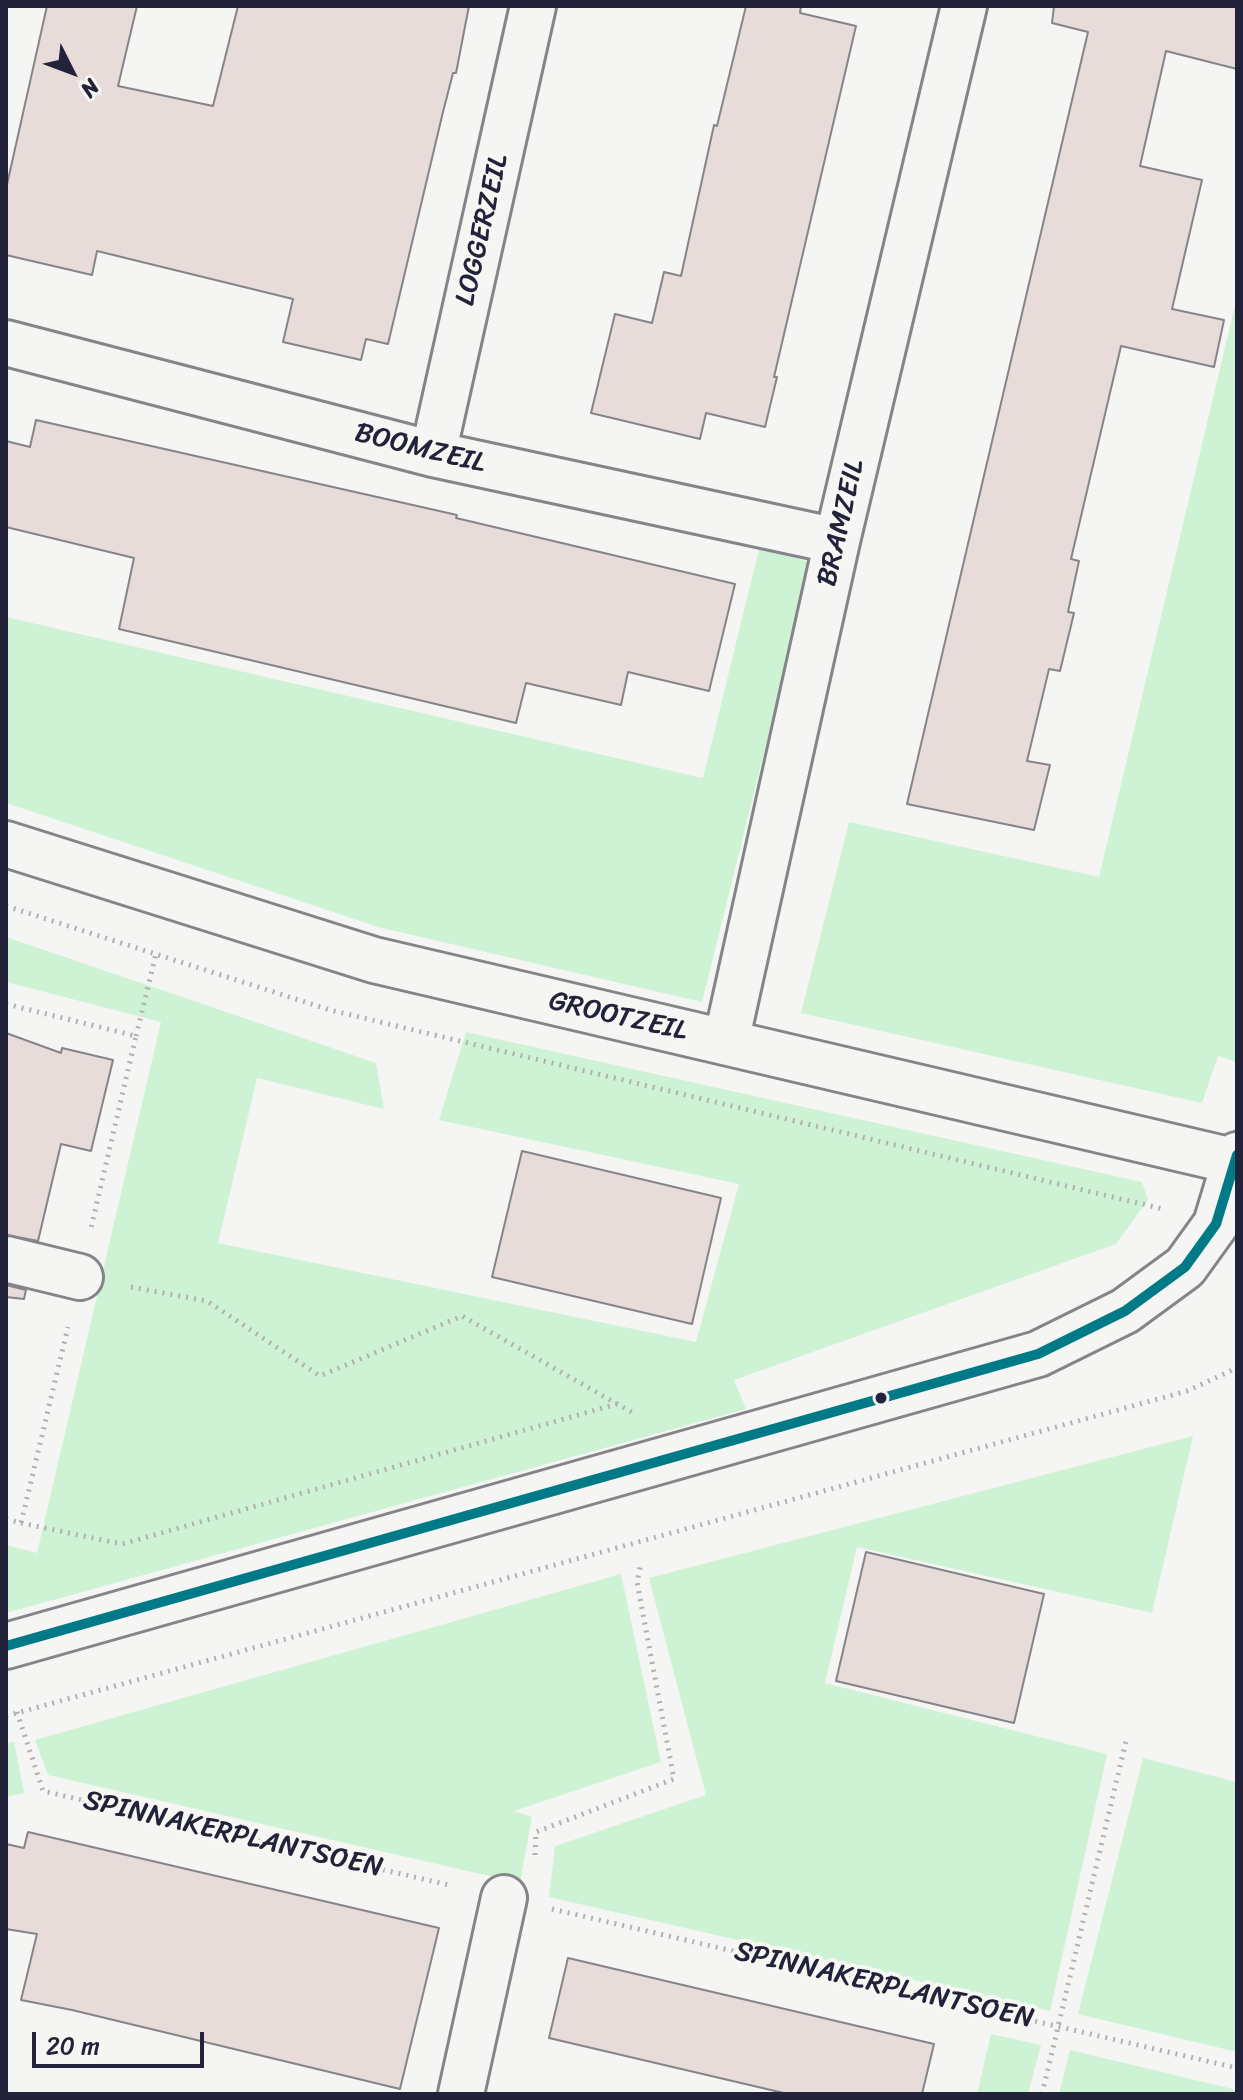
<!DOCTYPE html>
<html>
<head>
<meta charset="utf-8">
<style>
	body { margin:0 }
	#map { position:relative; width:1243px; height:2100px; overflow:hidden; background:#f5f5f3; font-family:Sriracha,sans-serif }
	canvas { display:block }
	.frame { position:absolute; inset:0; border:8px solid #22223b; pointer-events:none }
	.north { position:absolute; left:32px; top:32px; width:80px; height:80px; -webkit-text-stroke:6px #f6f6f2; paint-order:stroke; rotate:132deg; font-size:22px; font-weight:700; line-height:32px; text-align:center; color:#22223b }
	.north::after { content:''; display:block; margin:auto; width:28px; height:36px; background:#22223b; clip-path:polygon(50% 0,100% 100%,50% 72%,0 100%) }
	.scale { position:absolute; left:32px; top:2032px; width:172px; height:36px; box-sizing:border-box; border:4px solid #22223b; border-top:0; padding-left:10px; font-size:24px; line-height:28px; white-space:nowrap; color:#22223b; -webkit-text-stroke:6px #f6f6f2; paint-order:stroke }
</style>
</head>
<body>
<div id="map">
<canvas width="1243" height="2100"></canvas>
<div class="frame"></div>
<div class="north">N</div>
<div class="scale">20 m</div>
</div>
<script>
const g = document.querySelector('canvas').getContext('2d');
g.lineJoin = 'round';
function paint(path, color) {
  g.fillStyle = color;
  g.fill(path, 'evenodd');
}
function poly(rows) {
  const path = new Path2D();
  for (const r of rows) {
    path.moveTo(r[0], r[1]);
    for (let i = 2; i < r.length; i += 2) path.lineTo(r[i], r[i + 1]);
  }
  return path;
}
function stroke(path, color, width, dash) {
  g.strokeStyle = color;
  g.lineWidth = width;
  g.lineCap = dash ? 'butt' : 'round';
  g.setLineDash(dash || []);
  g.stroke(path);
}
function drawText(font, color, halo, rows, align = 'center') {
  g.font = font + ' Sriracha,sans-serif';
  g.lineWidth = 8;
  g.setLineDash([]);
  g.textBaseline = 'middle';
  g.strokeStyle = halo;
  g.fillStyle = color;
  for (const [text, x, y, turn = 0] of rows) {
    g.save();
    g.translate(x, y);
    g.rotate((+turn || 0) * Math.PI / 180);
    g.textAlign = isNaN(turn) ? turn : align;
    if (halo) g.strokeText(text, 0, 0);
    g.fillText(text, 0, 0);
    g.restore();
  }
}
paint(poly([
	[1237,297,1237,1062,1218,1056,1202,1103,801,1013,849,822,1099,877],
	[760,545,811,563,702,1002,378,927,6,803,6,617,703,778],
	[6,937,376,1063,384,1109,257,1078,218,1243,696,1342,739,1184,439,1120,466,1032,1142,1182,1148,1200,1116,1244,734,1380,746,1409,6,1613,6,1545,37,1553,161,1022,6,982],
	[1193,1436,1152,1613,857,1547,825,1683,1107,1754,1050,2011,549,1897,555,1846,706,1795,649,1578],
	[621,1574,661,1762,514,1811,532,1817,520,1883,48,1775,35,1740],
	[14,1741,24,1793,6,1797,6,1744],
	[1143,1758,1237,1782,1237,2052,1078,2014],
	[991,2034,1041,2045,1028,2094,977,2094],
	[1070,2050,1237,2090,1237,2094,1059,2094]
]), '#cef3d4');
const building = poly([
	[47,6,137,6,118,86,213,106,238,6,469,6,456,73,453,73,442,116,388,344,366,339,361,360,283,342,293,299,97,251,92,275,6,255,6,189,47,6],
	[746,6,801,6,800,13,856,26,774,377,777,377,765,427,706,413,700,439,591,413,615,314,652,323,664,272,681,276,714,125,717,126,746,6],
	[1054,6,1237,6,1237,69,1166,51,1140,166,1202,180,1172,309,1224,320,1214,367,1121,346,1071,559,1079,561,1068,612,1074,613,1060,671,1049,669,1027,761,1050,765,1034,830,907,804,1088,32,1052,23,1054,6],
	[36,420,457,515,456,518,735,584,709,691,628,672,621,705,526,683,516,723,119,629,134,558,6,527,6,441,30,447,36,420],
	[6,1033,61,1053,62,1048,113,1060,91,1151,61,1144,38,1241,6,1235,6,1033],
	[522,1151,721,1198,692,1324,492,1277,522,1151],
	[6,1285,26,1290,24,1299,6,1297,6,1285],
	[866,1552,1044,1594,1014,1723,836,1681,866,1552],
	[28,1832,439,1928,400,2089,72,2010,21,2000,37,1934,6,1929,6,1844,24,1848,28,1832],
	[568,1958,934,2044,922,2094,788,2094,549,2038,568,1958]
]);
paint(building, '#e8dcdb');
stroke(building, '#858589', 2);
const minor = poly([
	[6,343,433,454,837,541],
	[433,454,533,6],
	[6,844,374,960,1237,1162],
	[726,1042,837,541,964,6],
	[6,1259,80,1277],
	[6,1646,1038,1354,1125,1311,1185,1267,1216,1224,1237,1155],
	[461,2094,504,1898]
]);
stroke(minor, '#858589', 50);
stroke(poly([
	[6,906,330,1010,1163,1209],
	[6,1004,136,1036,91,1228],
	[136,1036,156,954],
	[131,1287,207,1301,320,1376,462,1316,635,1414],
	[6,1519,21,1523,68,1327],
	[21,1523,122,1544,617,1404],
	[17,1712,43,1791,453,1886],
	[6,1716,1187,1391,1237,1368],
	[535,1855,536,1832,674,1779,637,1582,641,1563],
	[552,1909,1237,2068],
	[1042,2094,1126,1741]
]), '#b0b0b2', 5, [2, 6]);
stroke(minor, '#f5f5f3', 44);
stroke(poly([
	[6,1646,1038,1354,1125,1311,1185,1267,1216,1224,1237,1155]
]), '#007a86', 10);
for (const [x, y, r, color] of [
	[881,1398,7,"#22223b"]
]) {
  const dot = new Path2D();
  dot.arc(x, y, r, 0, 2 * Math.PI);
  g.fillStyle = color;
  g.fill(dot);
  stroke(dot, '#f6f6f2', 3);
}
drawText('28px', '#22223b', '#f6f6f2', [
	["LOGGERZEIL",483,230,-77],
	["BOOMZEIL",420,449,14],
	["BRAMZEIL",842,523,-77],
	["GROOTZEIL",618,1017,13],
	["SPINNAKERPLANTSOEN",233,1835,13],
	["SPINNAKERPLANTSOEN",884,1986,13]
]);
</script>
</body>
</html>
